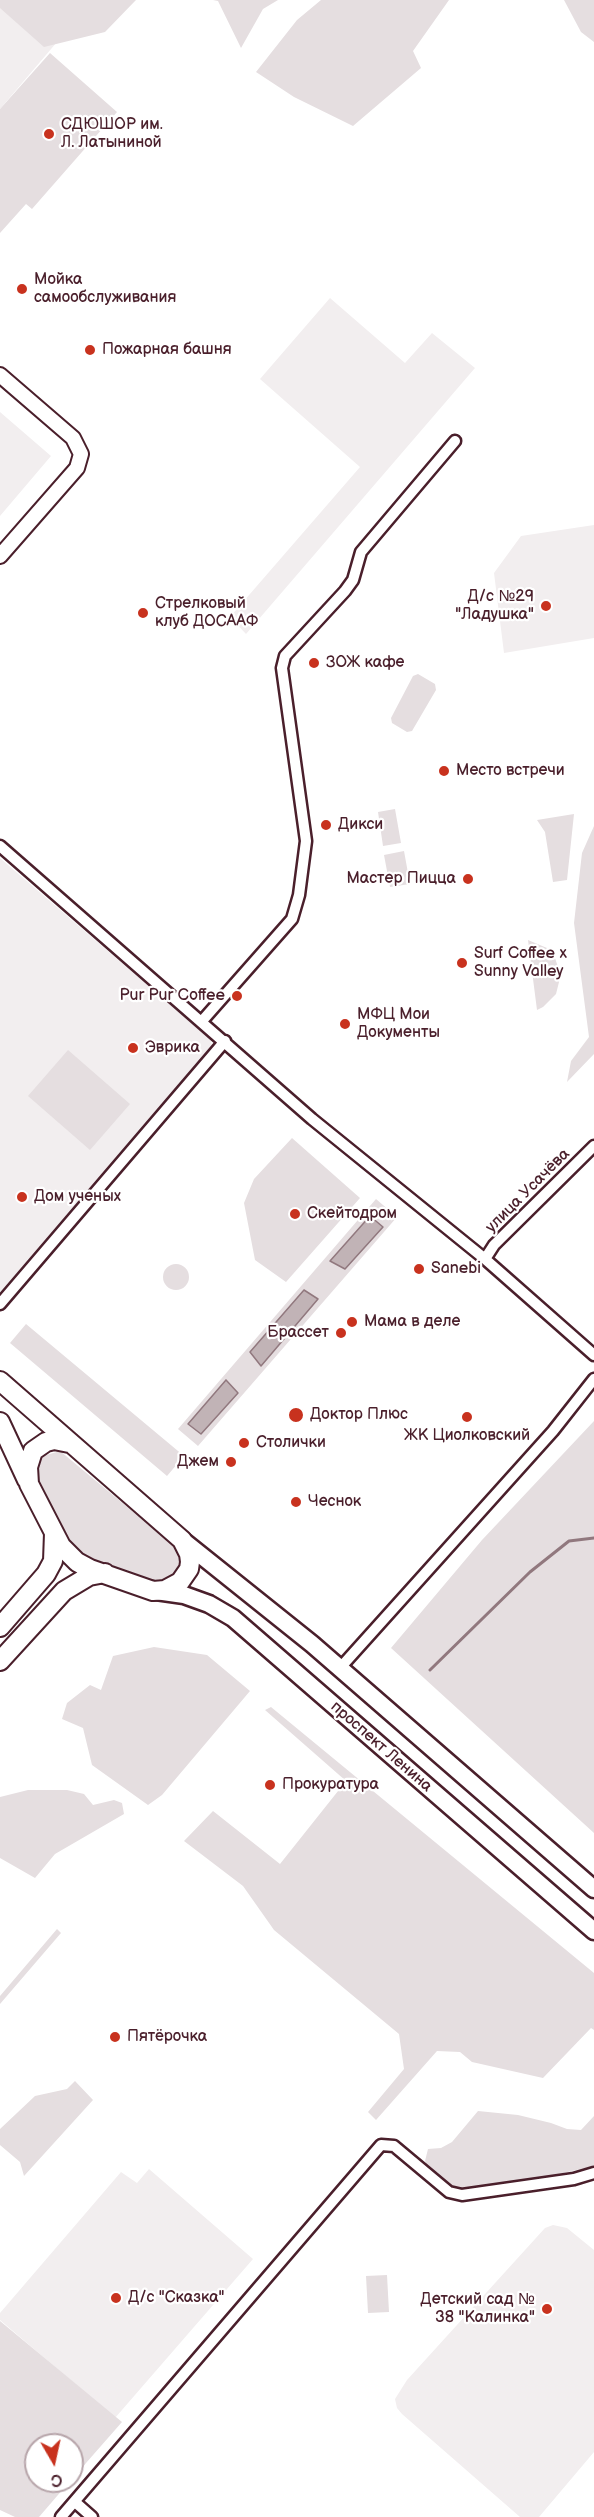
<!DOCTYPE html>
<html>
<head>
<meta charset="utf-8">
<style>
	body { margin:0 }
	#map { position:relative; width:594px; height:2517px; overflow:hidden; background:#fff; font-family:"Balsamiq Sans",sans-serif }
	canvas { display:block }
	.north { position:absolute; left:24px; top:2433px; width:60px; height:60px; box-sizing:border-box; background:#fff; border:2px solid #b7a5aa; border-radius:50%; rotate:171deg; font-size:16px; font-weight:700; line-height:24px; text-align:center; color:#4a1f2b }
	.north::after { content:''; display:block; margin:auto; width:21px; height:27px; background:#c8321e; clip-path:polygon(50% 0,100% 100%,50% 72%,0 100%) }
</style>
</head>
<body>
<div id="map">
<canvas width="594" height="2517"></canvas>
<div class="north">С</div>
</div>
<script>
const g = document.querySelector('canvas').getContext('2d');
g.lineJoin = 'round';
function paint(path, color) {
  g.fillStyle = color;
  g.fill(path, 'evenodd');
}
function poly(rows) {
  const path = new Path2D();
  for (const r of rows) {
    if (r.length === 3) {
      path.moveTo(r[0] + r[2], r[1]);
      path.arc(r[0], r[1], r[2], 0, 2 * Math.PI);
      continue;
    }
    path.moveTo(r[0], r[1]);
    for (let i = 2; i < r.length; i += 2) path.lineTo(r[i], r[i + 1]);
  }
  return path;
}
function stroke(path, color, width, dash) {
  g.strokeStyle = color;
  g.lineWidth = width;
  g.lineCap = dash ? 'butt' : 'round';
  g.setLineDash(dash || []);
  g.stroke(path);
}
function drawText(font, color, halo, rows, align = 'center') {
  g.font = font + ' "Balsamiq Sans",sans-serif';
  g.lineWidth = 4.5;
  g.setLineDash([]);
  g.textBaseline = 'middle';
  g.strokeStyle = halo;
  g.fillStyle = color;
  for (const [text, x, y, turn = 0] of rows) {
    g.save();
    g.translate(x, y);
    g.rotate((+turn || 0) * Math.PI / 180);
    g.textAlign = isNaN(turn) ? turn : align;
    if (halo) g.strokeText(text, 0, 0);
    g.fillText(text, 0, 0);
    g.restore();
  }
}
paint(poly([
	[0,0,57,42,0,109],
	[330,298,405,363,432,333,475,368,246,634,230,617,360,467,260,379],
	[0,412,51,456,0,516],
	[594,525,594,638,504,653,494,573,521,536],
	[0,858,210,1039,214,1051,0,1295],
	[149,2169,253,2259,115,2418,0,2320,0,2313,121,2172,137,2183],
	[553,2225,567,2228,594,2250,594,2452,539,2517,520,2517,402,2414,397,2408,395,2399,407,2380,545,2228]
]), '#f2eeef');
paint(poly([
	[0,0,136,0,105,32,44,47,0,8],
	[213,0,278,0,263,9,241,48,218,1],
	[321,0,449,0,413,51,421,68,353,126,294,97,256,72,297,20],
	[564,0,594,0,594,42,581,32],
	[50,53,117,112,32,209,26,204,0,233,0,109],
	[418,674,435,684,436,690,412,731,407,732,392,723,391,718,413,676],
	[395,809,401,843,383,846,378,812],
	[574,814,567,880,553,882,545,832,537,820],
	[594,826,594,1054,567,1082,571,1061,589,1037,574,923,582,853],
	[404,851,410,884,390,887,384,855],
	[528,940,547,948,555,958,559,970,559,982,556,994,543,1007,537,1010],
	[68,1050,130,1104,90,1150,28,1096],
	[292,1138,360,1198,286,1282,255,1260,244,1203,254,1179],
	[376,1199,397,1217,198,1446,178,1429],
	[176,1277,13],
	[26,1324,184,1456,167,1476,10,1343],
	[594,1421,594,1833,391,1648,482,1540],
	[60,1451,179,1550,184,1562,171,1582,149,1582,74,1554,36,1475,38,1462,43,1456],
	[154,1647,207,1655,250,1691,162,1795,148,1805,92,1765,83,1728,62,1719,67,1703,90,1685,101,1690,113,1656],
	[271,1707,594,1973,594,2030,591,2028,543,2078,472,2062,460,2052,437,2051,376,2120,368,2112,404,2069,399,2034,274,1930,243,1886,184,1841,213,1811,280,1864,346,1781,265,1710],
	[28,1790,67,1790,84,1794,93,1805,114,1800,122,1803,124,1814,55,1854,35,1878,0,1858,0,1797],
	[57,1929,61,1933,0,2004,0,1996],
	[75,2081,93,2100,24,2176,20,2162,0,2145,0,2129,35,2096,67,2089],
	[478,2111,518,2115,551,2123,567,2129,581,2130,594,2116,594,2166,506,2186,454,2190,434,2176,425,2161,428,2149,441,2148,452,2142],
	[387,2275,389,2312,368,2313,366,2276],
	[0,2321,122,2422,72,2479,72,2445,36,2445,36,2481,70,2481,39,2517,15,2517,0,2510]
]), '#e5dee0');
const water = poly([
	[370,1216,383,1227,345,1269,330,1261,370,1216],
	[304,1290,318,1299,261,1366,250,1352,304,1290],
	[226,1380,238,1393,201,1434,188,1424,226,1380]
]);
paint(water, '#c1b3b6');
stroke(water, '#91787e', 1.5);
stroke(poly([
	[430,1670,530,1572,569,1541,594,1538]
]), '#91787e', 3);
const minor = poly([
	[0,846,312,1119,485,1259,594,1355],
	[202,1021,292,919,299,895,306,841,282,668,285,656,345,591,353,580,361,552,455,441],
	[485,1259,494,1245,594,1146],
	[0,1304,225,1041],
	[340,1668,553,1431,594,1379],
	[75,2502,92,2517],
	[61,2517,381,2145,394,2146,449,2192,462,2195,574,2179,594,2173]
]);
const tertiary = poly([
	[0,375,73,438,81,454,77,468,0,556]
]);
const secondary = poly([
	[182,1540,312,1644,594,1889],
	[156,1591,184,1595,209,1604,233,1618,594,1931]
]);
const primary = poly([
	[0,1381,182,1540,189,1554,190,1562,189,1569,180,1582,165,1590,153,1591,90,1569,77,1562,61,1546,29,1484,28,1467,33,1451,46,1442,54,1440,69,1443],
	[0,1422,27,1480],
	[0,1627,46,1574,53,1561,54,1533],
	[0,1661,64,1591,89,1576,105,1573]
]);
stroke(minor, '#4a1f2b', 15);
stroke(tertiary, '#4a1f2b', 18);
stroke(secondary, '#4a1f2b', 21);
stroke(primary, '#4a1f2b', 22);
stroke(minor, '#fff', 10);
stroke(tertiary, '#fff', 14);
stroke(secondary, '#fff', 16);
stroke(primary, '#fff', 18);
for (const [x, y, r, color] of [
	[49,134,6,"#c8321e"],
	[22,289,6,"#c8321e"],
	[90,350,6,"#c8321e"],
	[546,606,6,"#c8321e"],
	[143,613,6,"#c8321e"],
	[314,663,6,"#c8321e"],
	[444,771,6,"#c8321e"],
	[326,825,6,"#c8321e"],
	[468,879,6,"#c8321e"],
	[462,963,6,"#c8321e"],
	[237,996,6,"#c8321e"],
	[345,1024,6,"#c8321e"],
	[133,1048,6,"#c8321e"],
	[22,1197,6,"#c8321e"],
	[295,1214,6,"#c8321e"],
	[419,1269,6,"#c8321e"],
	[352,1322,6,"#c8321e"],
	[341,1333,6,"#c8321e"],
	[296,1415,8,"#c8321e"],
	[467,1417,6,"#c8321e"],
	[244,1443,6,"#c8321e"],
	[231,1462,6,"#c8321e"],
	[296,1502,6,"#c8321e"],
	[270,1785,6,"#c8321e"],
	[115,2037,6,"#c8321e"],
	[116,2298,6,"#c8321e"],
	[547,2309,6,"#c8321e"]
]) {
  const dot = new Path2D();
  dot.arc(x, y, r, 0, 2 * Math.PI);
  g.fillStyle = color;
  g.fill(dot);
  stroke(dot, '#fff', 2);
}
drawText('16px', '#4a1f2b', '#fff', [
	["СДЮШОР им.",61,125],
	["Л. Латыниной",61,143],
	["Мойка",34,280],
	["самообслуживания",34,298],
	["Пожарная башня",102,350],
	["Д/с №29",534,597,"right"],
	["\"Ладушка\"",534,615,"right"],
	["Стрелковый",155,604],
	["клуб ДОСААФ",155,622],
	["ЗОЖ кафе",326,663],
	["Место встречи",456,771],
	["Дикси",338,825],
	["Мастер Пицца",456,879,"right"],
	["Surf Coffee x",474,954],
	["Sunny Valley",474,972],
	["Pur Pur Coffee",225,996,"right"],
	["МФЦ Мои",357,1015],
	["Документы",357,1033],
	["Эврика",145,1048],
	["Дом ученых",34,1197],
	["Скейтодром",307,1214],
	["Sanebi",431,1269],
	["Мама в деле",364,1322],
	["Брассет",329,1333,"right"],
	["Доктор Плюс",310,1415],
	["ЖК Циолковский",467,1436,"center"],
	["Столички",256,1443],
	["Джем",219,1462,"right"],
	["Чеснок",308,1502],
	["Прокуратура",282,1785],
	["Пятёрочка",127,2037],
	["Д/с \"Сказка\"",128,2298],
	["Детский сад №",535,2300,"right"],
	["38 \"Калинка\"",535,2318,"right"]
], 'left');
drawText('16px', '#4a1f2b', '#fff', [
	["улица Усачёва",528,1191,-45],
	["проспект Ленина",381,1747,41]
]);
</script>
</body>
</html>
